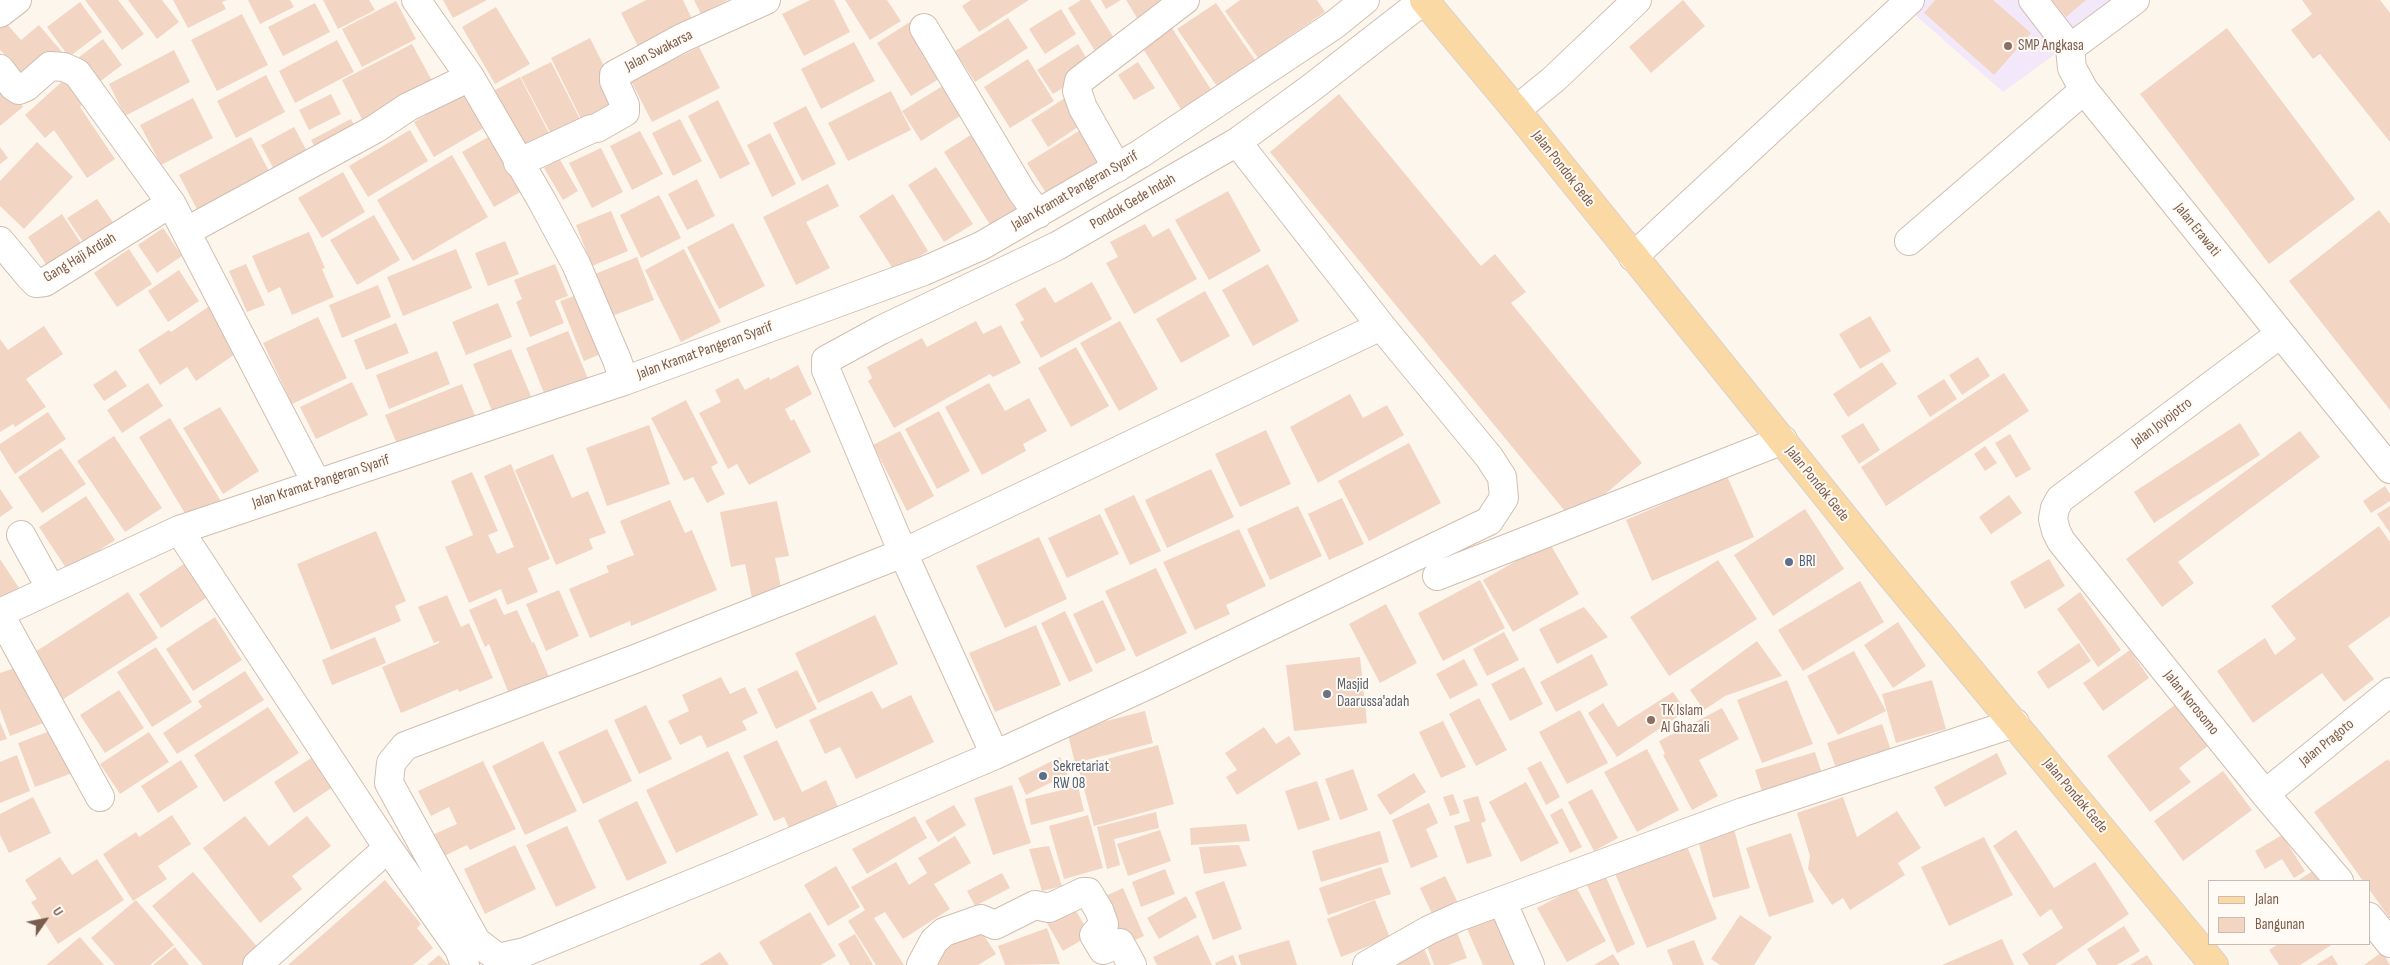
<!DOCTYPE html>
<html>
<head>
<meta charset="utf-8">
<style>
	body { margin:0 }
	#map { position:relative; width:2390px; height:965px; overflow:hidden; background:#fdf6ec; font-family:"Sofia Sans Condensed",sans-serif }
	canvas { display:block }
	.legend { position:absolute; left:2208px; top:880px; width:162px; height:65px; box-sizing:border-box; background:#fffaf3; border:1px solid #cabbb1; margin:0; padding:6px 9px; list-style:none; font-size:15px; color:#7a5c4d }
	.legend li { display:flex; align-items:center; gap:10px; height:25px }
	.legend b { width:25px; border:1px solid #cabbb1 }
	.north { position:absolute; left:20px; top:895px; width:50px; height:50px; -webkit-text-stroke:4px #fffaf3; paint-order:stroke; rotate:57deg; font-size:14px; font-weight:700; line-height:20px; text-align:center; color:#7a5c4d }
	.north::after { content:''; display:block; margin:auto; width:18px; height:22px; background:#7a5c4d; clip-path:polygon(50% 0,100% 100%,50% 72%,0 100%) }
</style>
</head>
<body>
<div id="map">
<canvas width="2390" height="965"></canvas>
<ul class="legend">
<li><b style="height:6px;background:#fbd9a5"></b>Jalan</li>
<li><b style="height:14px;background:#f3d5c3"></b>Bangunan</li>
</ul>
<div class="north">U</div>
</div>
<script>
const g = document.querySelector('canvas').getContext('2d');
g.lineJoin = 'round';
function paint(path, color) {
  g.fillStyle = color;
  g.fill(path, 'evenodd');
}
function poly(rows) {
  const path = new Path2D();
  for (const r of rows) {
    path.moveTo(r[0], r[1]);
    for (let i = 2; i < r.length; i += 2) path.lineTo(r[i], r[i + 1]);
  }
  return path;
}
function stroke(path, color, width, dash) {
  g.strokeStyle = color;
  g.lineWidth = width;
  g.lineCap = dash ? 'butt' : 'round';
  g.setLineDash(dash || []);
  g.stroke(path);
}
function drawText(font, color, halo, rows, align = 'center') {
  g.font = font + ' "Sofia Sans Condensed",sans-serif';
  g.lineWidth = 4;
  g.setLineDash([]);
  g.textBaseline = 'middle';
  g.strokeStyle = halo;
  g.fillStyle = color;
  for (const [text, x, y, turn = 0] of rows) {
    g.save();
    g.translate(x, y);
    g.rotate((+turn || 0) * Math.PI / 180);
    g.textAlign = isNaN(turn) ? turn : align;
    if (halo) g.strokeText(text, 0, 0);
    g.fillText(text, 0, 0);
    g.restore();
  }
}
paint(poly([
	[1898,0,2130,0,2003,92]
]), '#f3e8fa');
paint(poly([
	[85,0,118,0,144,34,122,50],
	[128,0,162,0,179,22,157,39],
	[173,0,227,0,222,2,226,9,188,28],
	[248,0,290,0,294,7,260,24],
	[323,0,369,0,375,10,338,29],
	[443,0,487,0,453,18],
	[646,0,683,0,696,27,642,54,621,13],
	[694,0,728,0,701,14],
	[810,0,834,0,850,32,804,56,782,14],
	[845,0,887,0,901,21,870,40],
	[971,0,1029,0,979,32,962,6],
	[1081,0,1090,0,1121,49,1102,62,1068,8],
	[1101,0,1121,0,1106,9],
	[1126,0,1183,0,1142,26],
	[1240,0,1317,0,1325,12,1258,58,1225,11],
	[1683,0,1705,26,1651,73,1629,47],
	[1935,0,1993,0,2031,33,1994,75,1924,13],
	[2052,0,2086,0,2066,17],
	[2302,0,2380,0,2390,13,2390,142,2320,54,2313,59,2291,30,2312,14],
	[396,1,416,39,362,67,342,29],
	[80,2,102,32,69,57,47,27],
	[315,3,330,32,283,56,268,27],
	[1216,3,1257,63,1219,89,1177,29],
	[496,7,530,64,495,84,462,27],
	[1061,9,1076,34,1045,54,1029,29],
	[242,14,268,65,217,91,191,40],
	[1008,18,1028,48,975,82,955,51],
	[913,20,947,74,911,96,877,43],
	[5,22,21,40,39,25,62,52,21,86,0,57,4,54,0,50,0,26],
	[1172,28,1212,91,1182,111,1142,47],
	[2227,28,2355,199,2269,264,2140,94],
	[590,38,624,106,584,125,551,58],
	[103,39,122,65,98,83,79,57],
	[337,40,354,72,295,103,279,71],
	[854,42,875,81,821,109,801,69],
	[412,44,436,88,365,125,342,80],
	[1078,44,1093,69,1053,94,1037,70],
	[699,47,720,88,652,122,631,81],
	[174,50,190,82,125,116,109,84],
	[1028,59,1054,101,1010,128,984,87],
	[551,62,582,123,553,138,521,77],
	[1138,62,1155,88,1134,100,1118,75],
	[266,75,285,112,236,138,217,101],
	[0,77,23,107,0,126],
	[520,77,553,141,525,155,493,91],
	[66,78,86,101,80,107,115,159,87,178,54,130,45,138,25,115],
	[949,82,968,111,921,141,902,111],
	[467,91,487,126,434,157,414,122],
	[891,91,911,130,848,161,828,123],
	[331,94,341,114,309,130,299,110],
	[1339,94,1481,266,1495,254,1526,292,1511,303,1642,463,1573,521,1270,152],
	[1068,96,1084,123,1048,147,1031,120],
	[193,98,213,138,161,165,140,125],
	[718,100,750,164,720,179,688,116],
	[806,106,836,164,802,181,773,123],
	[351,119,365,147,325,167,311,140],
	[680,119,702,161,673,176,652,133],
	[1087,126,1113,167,1053,204,1027,163],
	[294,127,310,157,277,175,261,145],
	[980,129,1030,208,994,231,944,152],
	[410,130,428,161,368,197,349,166],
	[640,131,663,174,632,190,610,146],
	[497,132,529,187,494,207,462,152],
	[770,133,796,184,772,197,747,145],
	[251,137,271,175,199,213,179,175],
	[37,142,73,177,24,229,0,206,0,181],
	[0,147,8,158,0,164],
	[601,148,623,192,592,208,569,163],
	[452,155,488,217,413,261,377,200],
	[559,158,578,191,563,200,544,168],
	[936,167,973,224,944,242,908,185],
	[343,172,365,212,322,238,298,198],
	[697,179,715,216,687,230,668,194],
	[828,184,839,206,806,222,830,268,796,285,763,217],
	[1228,191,1261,251,1209,280,1175,220],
	[893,194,928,251,895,272,859,216],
	[659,195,681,238,641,258,620,215],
	[97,199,119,231,89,251,67,218],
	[2379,210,2390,224,2390,410,2289,281],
	[611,211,628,251,592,266,576,225],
	[62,214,87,252,53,275,28,237],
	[374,215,400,260,357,285,330,240],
	[733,223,765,286,719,309,687,247],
	[1145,224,1153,237,1169,228,1197,279,1134,314,1106,263,1118,257,1110,242],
	[163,228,182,256,157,273,138,245],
	[309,232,325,268,322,269,334,297,292,315,280,287,268,293,252,256],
	[505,241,519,274,488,286,475,253],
	[129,249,152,284,117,307,94,273],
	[456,249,472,288,403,316,387,277],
	[684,249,721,322,681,342,645,270],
	[637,257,654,300,612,316,595,274],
	[246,264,265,305,247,312,229,271],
	[555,264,568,296,555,301,564,323,530,337,516,302,522,299,514,280],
	[1268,264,1299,321,1253,346,1222,290],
	[179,270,199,301,168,322,148,291],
	[1092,282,1112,319,1041,358,1020,322,1024,320,1015,304,1045,287,1055,303],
	[378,285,391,317,342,338,329,305],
	[1205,291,1230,336,1181,363,1156,319],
	[580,294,603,353,584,361,560,301],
	[498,303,512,337,466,355,452,322],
	[211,305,241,350,196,381,187,367,160,385,138,350,169,330,171,332],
	[1870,316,1891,351,1860,369,1839,334],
	[318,317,347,378,292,404,263,343],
	[976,321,983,334,1001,325,1021,363,993,377,990,374,894,428,868,381,872,378,867,367,922,338,927,347],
	[1120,321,1158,389,1119,411,1080,343],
	[396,323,409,353,366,370,354,340],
	[44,326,63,354,26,379,46,407,15,427,13,424,0,432,0,339,8,350],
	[568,331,589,381,546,398,526,348],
	[1076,347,1109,406,1071,427,1038,368],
	[511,349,531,396,492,411,473,364],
	[437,351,450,384,389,409,376,375],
	[1978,357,1990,376,1962,395,1949,375],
	[1882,362,1897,384,1848,417,1833,394],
	[798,365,812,394,785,409,791,421,794,419,811,452,749,485,737,464,728,469,699,413,721,402,715,390,738,378,745,390,769,377,770,380],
	[116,370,127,386,104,401,93,385],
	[2004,373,2029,411,1886,506,1861,467],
	[1944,379,1957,399,1930,417,1917,396],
	[352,382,368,415,316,439,300,407],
	[148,383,163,406,122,433,107,410],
	[989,383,1005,411,1029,398,1047,431,1023,444,1026,451,982,475,945,407],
	[462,384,476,418,399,449,385,415],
	[1350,394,1363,418,1387,405,1404,435,1318,483,1290,427],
	[686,400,718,463,711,467,725,494,707,503,693,477,684,481,651,418],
	[220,407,259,471,223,494,183,428],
	[939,411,970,471,937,489,905,429],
	[48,412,66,439,15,474,0,450,0,444],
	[170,418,224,506,192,525,139,437],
	[1863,423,1880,450,1859,464,1841,436],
	[2240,423,2260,455,2154,523,2134,492],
	[649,425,670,484,607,506,586,448],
	[1266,430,1291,484,1240,507,1215,454],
	[900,431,934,496,907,511,873,445],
	[2300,431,2320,457,2178,562,2194,583,2162,607,2126,559],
	[2010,434,2031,469,2016,478,1995,443],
	[114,436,162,508,125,532,77,461],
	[1409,443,1441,503,1369,541,1338,481],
	[1985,446,1997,463,1985,471,1974,454],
	[61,448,86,484,42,513,18,477],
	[553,454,572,498,588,491,606,533,589,539,593,549,556,565,515,470],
	[511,464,550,559,528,568,538,592,507,605,501,589,469,603,445,547,473,535,451,481,472,472,498,531,488,535,497,554,514,547,484,476],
	[1211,469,1234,517,1167,548,1145,500],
	[1727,476,1754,537,1652,581,1626,520],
	[2385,486,2390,494,2390,501,2371,513,2363,501],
	[0,489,13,508,0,517],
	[1134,495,1161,551,1130,565,1104,509],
	[2009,495,2022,513,1991,534,1979,517],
	[86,496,115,540,68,571,39,527],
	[1342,498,1364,544,1329,560,1308,514],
	[670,500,685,533,692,530,717,590,631,626,630,621,590,638,569,589,609,572,606,566,634,555,620,521],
	[777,501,789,556,775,558,782,592,752,598,745,564,731,567,720,512],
	[1298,506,1322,556,1270,580,1247,529],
	[2390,506,2390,533,2377,514],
	[1805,509,1844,569,1773,616,1734,555],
	[1100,514,1119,554,1067,578,1048,538],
	[2379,526,2390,542,2390,616,2348,646,2374,679,2344,702,2322,673,2253,723,2217,671,2265,638,2275,655,2296,639,2271,606],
	[1239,529,1266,586,1226,605,1230,614,1195,630,1163,562],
	[376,531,406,601,395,606,401,621,331,650,297,564],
	[1039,537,1067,599,1005,628,976,566],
	[1549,542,1579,594,1513,632,1483,580],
	[0,559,19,588,1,600,0,599],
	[2049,559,2065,586,2025,609,2010,582],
	[1718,560,1757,619,1669,676,1630,617],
	[184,564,206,598,161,628,139,594],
	[1156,568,1187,633,1136,657,1105,591],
	[1480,580,1505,628,1443,661,1418,613],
	[1860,581,1884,622,1803,671,1778,630],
	[559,590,579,636,546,651,526,604],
	[128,592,158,638,62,700,32,654],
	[2080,592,2121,650,2098,667,2057,609],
	[447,595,461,627,469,623,493,678,459,692,458,689,401,713,382,667,439,643,439,641,434,643,418,607],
	[496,598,504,615,517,610,532,643,534,642,549,677,509,694,489,644,485,647,469,610],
	[1103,600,1126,650,1096,664,1073,614],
	[1386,604,1417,663,1380,683,1349,624],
	[1584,607,1608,637,1557,664,1539,629],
	[1065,611,1093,671,1069,682,1041,623],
	[875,615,898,664,818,703,795,653],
	[215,617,242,660,193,691,166,649],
	[1898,622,1926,666,1893,688,1864,645],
	[1036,625,1061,685,995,712,969,653],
	[1504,632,1519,660,1487,676,1473,649],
	[375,637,386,663,332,685,322,660],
	[1757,641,1782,676,1725,696,1704,710,1690,690],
	[2079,643,2091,661,2048,689,2037,672],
	[156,647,192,702,152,727,117,672],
	[2130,650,2149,678,2103,711,2083,683],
	[1854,651,1886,711,1838,735,1807,676],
	[1592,654,1608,685,1556,712,1540,682],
	[1360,657,1367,723,1294,731,1286,665],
	[1464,659,1478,685,1450,699,1436,674],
	[24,665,46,722,10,736,0,709,0,673],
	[1524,667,1543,704,1510,721,1491,684],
	[797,670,817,709,776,729,757,689],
	[245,671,264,700,177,754,163,733,202,707,198,701],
	[721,677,730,694,745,687,758,713,742,721,747,730,707,748,701,735,680,745,668,721,689,711,682,695],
	[1787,680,1813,744,1762,763,1737,700],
	[1932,680,1946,729,1896,743,1882,694],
	[119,690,144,728,105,753,80,715],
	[872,691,882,709,911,695,934,742,856,779,840,747,825,754,809,720],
	[1673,692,1686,711,1617,757,1588,713,1603,703,1618,727],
	[1479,698,1507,750,1476,766,1449,714],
	[2176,704,2208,746,2179,768,2191,782,2150,812,2107,756],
	[646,705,672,759,639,774,614,720],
	[268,707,299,753,224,802,194,755],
	[1722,708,1739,739,1699,760,1718,796,1692,810,1663,755,1665,754,1659,741],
	[1580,710,1608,763,1567,784,1539,732],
	[1145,711,1153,743,1075,763,1067,731],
	[1443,721,1466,767,1441,778,1419,732],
	[0,722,7,739,0,741],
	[1882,724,1892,753,1837,771,1827,743],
	[1264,727,1276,744,1289,736,1301,754,1237,795,1226,777,1237,770,1225,753],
	[58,728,75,772,35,787,18,743],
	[607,729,632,781,583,804,558,752],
	[149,732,169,762,120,794,100,764],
	[777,740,802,792,826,780,838,807,790,830,784,817,774,821,743,756],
	[543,741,577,811,525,835,492,766],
	[1158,745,1174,804,1094,826,1078,767],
	[1647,749,1679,810,1637,832,1604,772],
	[728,751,758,815,676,853,646,790],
	[1815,752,1823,777,1763,795,1755,770],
	[1997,753,2007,774,1945,807,1934,787],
	[17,755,30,791,0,803,0,762],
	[316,755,336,785,294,813,274,782],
	[1060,757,1068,774,1026,795,1018,778],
	[2388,759,2390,762,2390,919,2369,889,2369,881,2363,881,2314,812],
	[181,760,198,787,158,813,141,786],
	[483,761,516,829,470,850,467,845,440,858,430,836,457,824,449,807,431,816,418,791],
	[1541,761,1560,797,1546,805,1527,768],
	[1353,769,1368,810,1340,820,1325,779],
	[2223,771,2252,810,2183,861,2154,821],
	[1414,773,1426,792,1390,815,1377,795],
	[1317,781,1330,820,1298,830,1285,791],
	[1526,782,1559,843,1521,862,1489,802],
	[1012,785,1031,843,993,855,974,798],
	[1078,786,1084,811,1031,825,1025,799],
	[1592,789,1618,838,1594,851,1568,802],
	[1453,794,1460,813,1450,816,1443,797],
	[1478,796,1486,821,1481,823,1492,856,1467,864,1454,826,1470,821,1463,800],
	[33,797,51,833,9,853,0,835,0,814],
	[1843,797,1857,837,1897,811,1921,848,1898,863,1905,875,1850,910,1843,898,1832,905,1808,869,1810,856,1797,813],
	[637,801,667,863,627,881,598,820],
	[1429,803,1438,823,1426,829,1438,857,1411,868,1392,820],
	[954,805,966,825,938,842,925,821],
	[1562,808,1582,847,1570,853,1550,815],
	[1156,812,1159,828,1114,839,1120,865,1107,869,1097,827],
	[172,815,191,844,158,866,167,879,133,901,103,854,136,832,139,837],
	[1088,815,1103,868,1064,879,1049,826],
	[245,816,269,846,307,816,331,846,292,876,302,889,260,923,203,848],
	[915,816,927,838,867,874,852,849],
	[1732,822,1750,888,1713,898,1696,832],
	[1246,824,1250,841,1191,845,1190,828],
	[567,826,596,888,556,907,526,845],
	[1160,830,1171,861,1128,876,1117,844],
	[2016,830,2054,888,2095,862,2129,914,2055,965,2029,965,2022,954,2063,928,2051,909,2040,917,1993,846],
	[1380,831,1389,862,1321,882,1312,851],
	[1791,833,1814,902,1769,917,1746,848],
	[2282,835,2305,871,2294,878,2282,859,2265,869,2255,851],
	[955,836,971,863,934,884,950,909,903,939,885,912,874,918,904,965,876,965,848,921,865,910,851,887,896,862,909,885,927,873,918,858],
	[1683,837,1717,919,1647,948,1612,867],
	[1984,837,2013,895,1949,926,1921,867],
	[515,845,536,889,485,914,464,869],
	[1239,845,1247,866,1204,874,1199,847],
	[1049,846,1062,886,1042,891,1029,849],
	[60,857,72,875,97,859,124,900,58,944,31,902,37,899,25,880],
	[2324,864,2335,881,2297,881],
	[836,866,860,907,828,926,804,885],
	[1381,867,1391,894,1328,915,1319,888],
	[1165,869,1175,894,1141,907,1132,882],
	[193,872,260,950,242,965,203,965,152,906],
	[1002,873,1010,888,975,906,967,891],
	[1605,875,1635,944,1617,953,1586,883],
	[1445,876,1459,905,1433,916,1420,888],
	[385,880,421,924,417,928,433,948,413,965,288,965],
	[1224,881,1242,929,1213,940,1195,892],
	[1576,887,1606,941,1567,962,1537,908],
	[1123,888,1144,936,1124,945,1103,897],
	[1186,896,1197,917,1159,939,1147,918],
	[136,900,174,945,150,965,115,965,91,938],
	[1375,900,1390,938,1341,957,1327,919],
	[1071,902,1090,935,1063,951,1044,918],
	[1500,906,1525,965,1483,965,1464,922],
	[810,912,836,956,821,965,773,965,759,942],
	[1740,915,1772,937,1754,965,1720,965,1711,959],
	[2124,926,2140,951,2117,965,2097,965,2087,949],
	[979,928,996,954,978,965,935,965,931,959],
	[1047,928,1060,964,1005,965,998,946],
	[1457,932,1467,958,1448,965,1434,965,1426,944],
	[855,934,873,965,850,965,838,944],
	[1198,935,1212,965,1157,965,1153,957],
	[80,937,104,965,46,965],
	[2002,939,2014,965,1942,965],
	[1289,940,1297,965,1241,965,1238,955],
	[1694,940,1704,965,1673,965,1667,950],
	[2278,944,2333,944,2300,965,2279,965,2269,950],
	[1423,946,1431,965,1396,965,1394,959],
	[175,947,189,965,153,965],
	[720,952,729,965,699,965],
	[2382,952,2390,965,2364,965],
	[1613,954,1620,965,1594,965],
	[439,955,448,965,427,965],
	[1233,955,1237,965,1216,965,1215,963],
	[2147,955,2153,965,2130,965],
	[2332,955,2338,965,2316,965]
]), '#f3d5c3');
const minor = poly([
	[416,0,470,77,542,201,576,264,617,360,624,381],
	[2033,0,2070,48],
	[0,13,17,0],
	[924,28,1022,192,1038,214],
	[2070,48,2072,68,2084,90,2390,469],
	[2070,48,2135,0],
	[0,69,13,86,19,90,26,87,50,66,64,67,77,73,171,203,317,484],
	[1516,110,1554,79,1637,0],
	[1237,142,1381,326,1489,457,1502,477,1504,498,1489,521,1150,684,995,755,735,866,525,952,498,958,476,941,389,783,391,763,405,746,635,659,903,553,1381,326],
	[518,163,591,129,597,128,625,112,625,105,614,81,614,75,682,38,766,0],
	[1117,168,1083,108,1077,91,1079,81,1185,0],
	[187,231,375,129,408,107,470,77],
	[0,241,30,277,36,283,45,282,171,203],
	[1909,241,2084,90],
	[1633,257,1910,0],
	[2280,334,2060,499,2055,508,2053,519,2056,531,2061,541,2265,794,2339,881],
	[179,530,388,848,459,949,465,965],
	[21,535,51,589],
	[1437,576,1783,440],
	[0,613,179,530,624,381,924,271,981,246,1140,154,1334,25,1365,0],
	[0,615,100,797],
	[995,755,903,553,826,370,826,360,881,330,1057,246,1237,142,1311,88,1424,0],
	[2265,794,2390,692],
	[1502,901,1530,965],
	[2369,917,2390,943],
	[257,965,388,848],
	[921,965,934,941,944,932,981,919,995,925,1035,905,1049,908,1083,892,1088,892,1099,910,1104,924,1094,935,1103,950,1120,943,1132,965],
	[1367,965,1429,930,1458,917,1743,812,2015,723]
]);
const major = poly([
	[1424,0,1516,110,1880,562,2214,965]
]);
stroke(minor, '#d1beb0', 30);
stroke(major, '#dad1cd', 30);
stroke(minor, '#fff', 28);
stroke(major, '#fbd9a5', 28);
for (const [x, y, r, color] of [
	[2008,46,5,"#8d6e63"],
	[1789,562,5,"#5c6f8a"],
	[1327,694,5,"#6b7280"],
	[1651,720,5,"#8d6e63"],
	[1043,776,5,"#5c6f8a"]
]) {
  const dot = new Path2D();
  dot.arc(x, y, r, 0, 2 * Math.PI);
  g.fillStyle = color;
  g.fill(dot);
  stroke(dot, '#fffaf3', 2);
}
drawText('15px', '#785e54', '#fffaf3', [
	["SMP Angkasa",2018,46],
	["TK Islam",1661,711],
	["Al Ghazali",1661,728]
], 'left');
drawText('15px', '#7a5c4d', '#fffaf3', [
	["Jalan Swakarsa",659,51,-27],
	["Jalan Pondok Gede",1563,169,52],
	["Jalan Kramat Pangeran Syarif",1075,191,-30],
	["Pondok Gede Indah",1133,202,-30],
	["Jalan Erawati",2197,230,51],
	["Gang Haji Ardiah",80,258,-31],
	["Jalan Kramat Pangeran Syarif",705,351,-20],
	["Jalan Joyojotro",2162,423,-37],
	["Jalan Kramat Pangeran Syarif",321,482,-18],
	["Jalan Pondok Gede",1817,484,51],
	["Jalan Norosomo",2191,703,51],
	["Jalan Pragoto",2327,743,-39],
	["Jalan Pondok Gede",2075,796,50]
]);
drawText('15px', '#4e5e75', '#fffaf3', [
	["BRI",1799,562],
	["Sekretariat",1053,767],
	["RW 08",1053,784]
], 'left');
drawText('15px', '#5b616d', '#fffaf3', [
	["Masjid",1337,685],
	["Daarussa'adah",1337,702]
], 'left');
</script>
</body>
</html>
